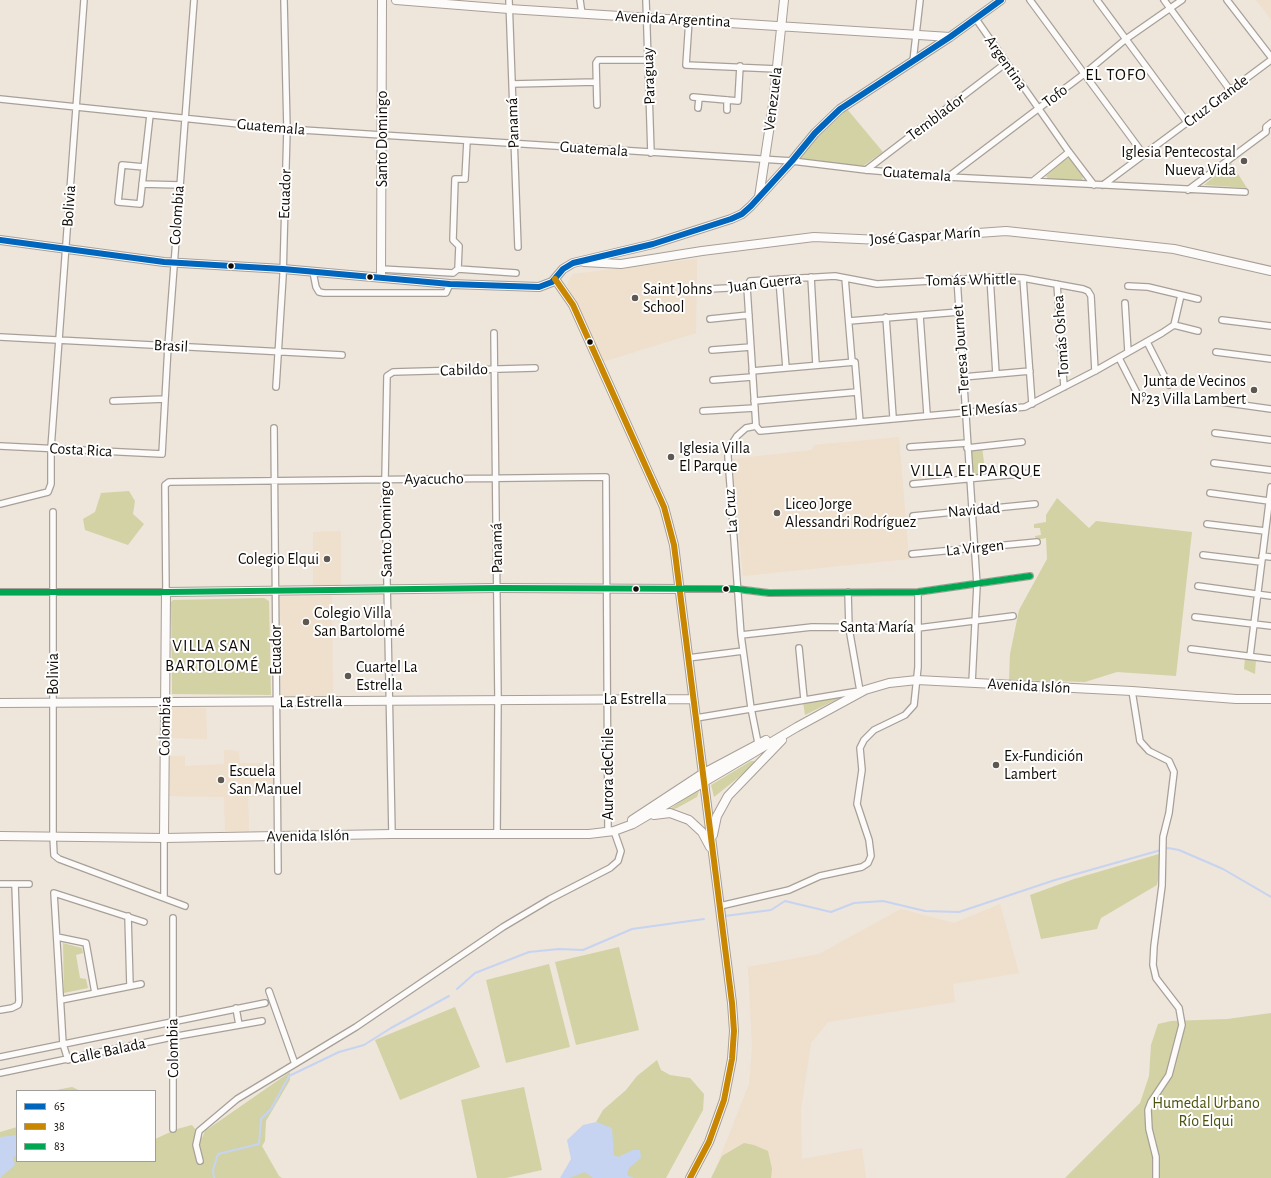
<!DOCTYPE html>
<html>
<head>
<meta charset="utf-8">
<style>
	body { margin:0 }
	#map { position:relative; width:1271px; height:1178px; overflow:hidden; background:#eee5db; font-family:"Alegreya Sans",sans-serif }
	canvas { display:block }
	.legend { position:absolute; left:16px; top:1090px; width:140px; height:72px; box-sizing:border-box; background:#fff; border:1px solid #a09e9b; margin:0; padding:5px 7px; list-style:none; font-size:12px; color:#110c06 }
	.legend li { display:flex; align-items:center; gap:8px; height:20px }
	.legend b { width:20px; border:1px solid #a09e9b }
</style>
</head>
<body>
<div id="map">
<canvas width="1271" height="1178"></canvas>
<ul class="legend">
<li><b style="height:5px;background:#0065bd"></b>65</li>
<li><b style="height:5px;background:#c98701"></b>38</li>
<li><b style="height:5px;background:#00a651"></b>83</li>
</ul>
</div>
<script>
const g = document.querySelector('canvas').getContext('2d');
g.lineJoin = 'round';
function paint(path, color) {
  g.fillStyle = color;
  g.fill(path, 'evenodd');
}
function poly(rows) {
  const path = new Path2D();
  for (const r of rows) {
    path.moveTo(r[0], r[1]);
    for (let i = 2; i < r.length; i += 2) path.lineTo(r[i], r[i + 1]);
  }
  return path;
}
function stroke(path, color, width, dash) {
  g.strokeStyle = color;
  g.lineWidth = width;
  g.lineCap = dash ? 'butt' : 'round';
  g.setLineDash(dash || []);
  g.stroke(path);
}
function drawText(font, color, halo, rows, align = 'center') {
  g.font = font + ' "Alegreya Sans",sans-serif';
  g.lineWidth = 4;
  g.setLineDash([]);
  g.textBaseline = 'middle';
  g.strokeStyle = halo;
  g.fillStyle = color;
  for (const [text, x, y, turn = 0] of rows) {
    g.save();
    g.translate(x, y);
    g.rotate((+turn || 0) * Math.PI / 180);
    g.textAlign = isNaN(turn) ? turn : align;
    if (halo) g.strokeText(text, 0, 0);
    g.fillText(text, 0, 0);
    g.restore();
  }
}
paint(poly([
	[1256,0,1271,0,1271,20,1263,9],
	[697,259,696,333,602,362,567,284,573,274],
	[899,437,909,559,743,576,732,459,812,450,814,445],
	[341,531,341,586,313,587,313,532],
	[332,596,333,696,281,697,280,597],
	[171,707,206,708,207,739,170,738],
	[224,750,239,751,240,763,275,763,275,795,248,797,249,832,225,831,224,797,167,796,167,756,185,756,185,766,224,764],
	[1000,904,1019,973,953,984,955,1002,828,1022,811,1043,801,1109,802,1159,862,1148,866,1178,715,1178,715,1170,749,1084,752,1048,748,967,819,954,901,909,954,923]
]), '#efdfcd');
paint(poly([
	[847,109,883,152,863,166,797,160,833,118],
	[1069,158,1083,177,1082,180,1049,179,1046,176,1065,159],
	[1231,163,1247,188,1204,185],
	[982,447,986,478,970,480,967,448],
	[129,491,135,501,133,514,144,524,128,545,85,530,83,519,95,512,101,493],
	[1057,498,1089,528,1096,521,1192,532,1176,676,1117,672,1085,682,1009,680,1010,654,1019,610,1047,559,1046,538,1036,540,1035,536,1041,535,1040,528,1034,528,1034,524,1046,522,1046,515],
	[264,598,269,601,271,695,172,694,171,602,173,600],
	[1245,658,1256,660,1255,674,1244,669],
	[840,698,805,715,803,702],
	[751,761,756,761,749,769,714,797,711,785],
	[700,788,697,797,677,808,667,811],
	[1159,854,1161,864,1157,885,1101,918,1097,929,1041,939,1030,895,1074,879],
	[63,943,82,948,83,953,76,955,80,978,86,979,88,988,64,993],
	[619,947,639,1030,576,1045,555,962],
	[549,964,570,1047,506,1063,486,980],
	[455,1007,480,1067,400,1100,375,1040],
	[1271,1013,1271,1178,1065,1178,1140,1103,1149,1076,1151,1045,1158,1024,1171,1021,1227,1019],
	[657,1060,661,1070,670,1075,690,1078,704,1094,703,1110,666,1178,568,1178,600,1124,596,1122,603,1110,626,1090,637,1076],
	[290,1072,290,1080,266,1121,265,1141,262,1146,279,1176,282,1178,0,1178,0,1132,17,1127,17,1161,155,1161,155,1139,177,1129,192,1125,202,1138,205,1131],
	[72,1087,81,1091,51,1091],
	[524,1087,542,1170,506,1178,477,1178,461,1100],
	[744,1143,754,1145,768,1151,772,1169,771,1178,711,1178,722,1156]
]), '#d2d2a5');
paint(poly([
	[596,1122,612,1128,614,1155,618,1157,633,1150,640,1150,641,1158,629,1168,627,1175,634,1178,593,1178,585,1172,569,1178,560,1178,571,1159,567,1140,583,1125],
	[17,1135,17,1154,13,1158,15,1165,0,1178,0,1137]
]), '#c6d4f1');
stroke(poly([
	[725,916,771,910,785,901,831,912,854,903,883,901,925,911,959,912,1055,880,1168,848,1179,850,1223,869,1271,897],
	[457,989,475,973,529,952,559,949,583,950,632,929,704,919],
	[214,1178,213,1170,218,1154,259,1144,261,1119,271,1109,289,1076,339,1052,364,1045,391,1028,449,996]
]), '#c6d4f1', 2);
const street = poly([
	[509,0,518,247],
	[580,0,582,14],
	[646,0,651,153],
	[1030,0,1144,155],
	[1097,0,1187,122],
	[1164,0,1230,90],
	[1227,0,1271,57],
	[976,19,1069,152,1094,185],
	[689,20,686,65,777,69],
	[913,61,920,0],
	[512,84,596,82],
	[693,97,738,101,740,66],
	[0,99,287,129,792,161,866,170,948,177,1245,192],
	[597,105,596,63,598,60,648,60],
	[698,108,699,98],
	[727,110,727,100],
	[144,167,122,165,118,202,140,204,150,115],
	[866,170,1006,63],
	[948,177,1084,74,1126,39,1182,0],
	[1033,181,1069,152],
	[142,184,180,185],
	[1103,185,1271,60],
	[1188,190,1266,132,1266,127,1271,123],
	[381,269,453,273,458,269,459,246,453,240,455,179,465,179,467,141],
	[458,269,516,273],
	[313,272,316,287,319,292,324,293,446,293,450,284],
	[811,277,816,365],
	[990,277,996,374],
	[845,278,852,362],
	[957,278,977,585,972,683],
	[1023,278,1032,404],
	[779,279,786,368],
	[1057,284,1064,387],
	[1128,286,1148,287,1198,299],
	[747,287,756,426],
	[709,289,747,287,750,281,835,276,877,284,1000,277,1023,278,1083,289,1088,291,1091,296,1095,371],
	[1125,303,1128,352],
	[920,316,927,414],
	[886,317,893,417],
	[710,319,749,315],
	[1222,320,1271,326],
	[849,321,959,312],
	[1174,325,1198,331],
	[494,333,498,699,497,834],
	[0,337,342,355],
	[1147,342,1169,385],
	[712,350,751,347],
	[1216,352,1271,359],
	[1119,358,1140,399],
	[752,371,855,362,860,422],
	[963,377,1030,371],
	[713,380,752,377],
	[276,387,283,276,287,129,284,0],
	[113,401,165,399],
	[754,401,857,392],
	[1221,402,1271,409],
	[703,411,755,408],
	[756,426,760,431,1025,407,1095,371,1162,333,1174,325,1181,295],
	[756,426,746,428,737,436,728,450,728,457,741,635,751,708,758,743,761,745],
	[274,428,278,871],
	[1215,433,1271,440],
	[0,446,162,454,168,346,194,0],
	[910,447,967,443],
	[967,448,1022,442],
	[1214,463,1271,470],
	[913,484,1030,473],
	[1210,493,1269,501],
	[0,504,48,492,51,484,51,448,84,0],
	[53,512,53,836,54,855,59,859,185,906],
	[913,516,1035,504],
	[1207,524,1265,531],
	[912,554,1037,542],
	[1203,555,1261,562],
	[1262,556,1271,557],
	[1198,586,1271,596],
	[679,589,737,589,769,593,918,592,1030,576],
	[0,592,166,592,165,485,169,482,606,477,608,832],
	[848,592,849,628,860,691],
	[1195,617,1271,626],
	[741,635,812,627,918,628,1013,616],
	[799,648,804,699],
	[1191,649,1271,659],
	[1250,656,1271,487],
	[688,658,743,651],
	[1132,691,1140,741,1149,751,1169,761,1174,772,1169,813,1163,837,1162,886,1154,946,1153,965,1156,978,1179,1008,1182,1025,1169,1075,1151,1102,1148,1110,1149,1129,1156,1157,1156,1178],
	[696,718,859,691],
	[392,834,385,480,387,376,393,372,535,368],
	[164,838,164,897],
	[0,884,29,884],
	[720,906,789,890,820,876,862,867,868,863,871,856,869,840,857,804,862,770,860,748,864,740,874,730,905,715,914,705,918,667,918,592],
	[128,916,130,986],
	[173,918,173,1129],
	[57,937,86,943,95,993],
	[269,991,295,1064],
	[61,1000,141,984],
	[236,1008,239,1025],
	[0,1010,12,1008,18,1005,19,1001,15,884],
	[0,1057,265,1003],
	[68,1060,63,1044,54,893,144,922],
	[0,1073,172,1037,262,1021],
	[200,1161,196,1145,199,1131,237,1099,356,1027,503,927,550,899,610,868,618,861,621,851,614,831]
]);
const secondary = poly([
	[396,0,509,9,950,37],
	[759,197,773,105,784,0],
	[0,240,164,262,283,269,450,284,539,287,552,282,563,269,573,263,653,244,731,219,742,214,751,206,792,161,815,133,840,109,950,37,1001,0],
	[584,262,621,264,702,251,814,237,881,240,1006,231,1174,249,1271,271],
	[381,277,382,0],
	[555,279,573,305,664,507,674,545,732,1003,734,1031,732,1059,724,1100,709,1142,690,1178],
	[0,703,693,699],
	[654,815,670,813,689,820,702,832,710,847],
	[632,820,702,774,766,740],
	[713,835,717,816,728,796,782,740],
	[0,836,164,838,392,834,589,834,614,831,633,824,797,727,865,690,889,683,917,680,1132,691,1236,699,1271,699],
	[164,838,166,592,498,588,679,589]
]);
stroke(street, '#a7a098', 8);
stroke(secondary, '#a7a098', 10);
stroke(street, '#fcfbfa', 5.5);
stroke(secondary, '#fcfbfa', 8);
stroke(poly([
	[0,240,164,262,283,269,450,284,539,287,552,282,563,269,573,263,653,244,731,219,742,214,751,206,792,161,815,133,840,109,950,37,1001,0]
]), '#0065bd', 6);
stroke(poly([
	[555,279,573,305,664,507,674,545,732,1003,734,1031,732,1059,724,1100,709,1142,690,1178]
]), '#c98701', 6);
stroke(poly([
	[0,592,166,592,498,588,737,589,769,593,918,592,1030,576]
]), '#00a651', 6);
for (const [x, y, r, color] of [
	[1244,161,4,"#5e5851"],
	[231,266,3.5,"#110c06"],
	[370,277,3.5,"#110c06"],
	[635,298,4,"#5e5851"],
	[590,342,3.5,"#110c06"],
	[1254,390,4,"#5e5851"],
	[671,457,4,"#5e5851"],
	[777,513,4,"#5e5851"],
	[327,559,4,"#5e5851"],
	[636,589,3.5,"#110c06"],
	[726,589,3.5,"#110c06"],
	[306,622,4,"#5e5851"],
	[348,676,4,"#5e5851"],
	[996,765,4,"#5e5851"],
	[221,780,4,"#5e5851"]
]) {
  const dot = new Path2D();
  dot.arc(x, y, r, 0, 2 * Math.PI);
  g.fillStyle = color;
  g.fill(dot);
  stroke(dot, '#fff', 1.5);
}
drawText('16px', '#110c06', '#fff', [
	["Avenida Argentina",673,19,3],
	["Argentina",1006,63,55],
	["Paraguay",649,76,-92],
	["Tofo",1055,96,-37],
	["Venezuela",773,99,-83],
	["Cruz Grande",1216,101,-37],
	["Temblador",936,117,-37],
	["Panamá",513,123,-92],
	["Guatemala",271,127,5],
	["Santo Domingo",382,139,-90],
	["Guatemala",594,149,4],
	["Guatemala",917,174,4],
	["Ecuador",285,194,-88],
	["Bolivia",69,206,-86],
	["Colombia",177,215,-86],
	["José Gaspar Marín",925,236,-4],
	["Tomás Whittle",971,280,-1],
	["Juan Guerra",765,283,-7],
	["Tomás Oshea",1061,336,-94],
	["Brasil",171,346,3],
	["Teresa Journet",961,349,-94],
	["Cabildo",464,370,-2],
	["El Mesías",989,409,-5],
	["Costa Rica",81,450,3],
	["Ayacucho",434,479,-1],
	["Navidad",974,510,-5],
	["La Cruz",731,511,-94],
	["Santo Domingo",386,529,-91],
	["Panamá",497,548,-91],
	["La Virgen",975,548,-6],
	["Santa María",877,627],
	["Ecuador",276,650,-90],
	["Bolivia",53,674,-90],
	["Avenida Islón",1029,686,3],
	["La Estrella",635,699],
	["La Estrella",311,702,-1],
	["Colombia",165,726,-89],
	["Aurora deChile",608,774,-90],
	["Avenida Islón",308,836,-1],
	["Colombia",173,1048,-91],
	["Calle Balada",108,1051,-12]
]);
drawText('16px', '#110c06', '#fff', [
	["Iglesia Pentecostal",1236,152,"right"],
	["Nueva Vida",1236,170,"right"],
	["Saint Johns",643,289],
	["School",643,307],
	["Junta de Vecinos",1246,381,"right"],
	["N°23 Villa Lambert",1246,399,"right"],
	["Iglesia Villa",679,448],
	["El Parque",679,466],
	["Liceo Jorge",785,504],
	["Alessandri Rodríguez",785,522],
	["Colegio Elqui",319,559,"right"],
	["Colegio Villa",314,613],
	["San Bartolomé",314,631],
	["Cuartel La",356,667],
	["Estrella",356,685],
	["Ex-Fundición",1004,756],
	["Lambert",1004,774],
	["Escuela",229,771],
	["San Manuel",229,789]
], 'left');
drawText('16px', '#4d520d', '#fff', [
	["Humedal Urbano",1206,1103],
	["Río Elqui",1206,1121]
]);
g.letterSpacing = '1px';
drawText('17px', '#110c06', '#fff', [
	["EL TOFO",1116,75],
	["VILLA EL PARQUE",976,471],
	["VILLA SAN",212,646],
	["BARTOLOMÉ",212,666]
]);
g.letterSpacing = '0px';
</script>
</body>
</html>
